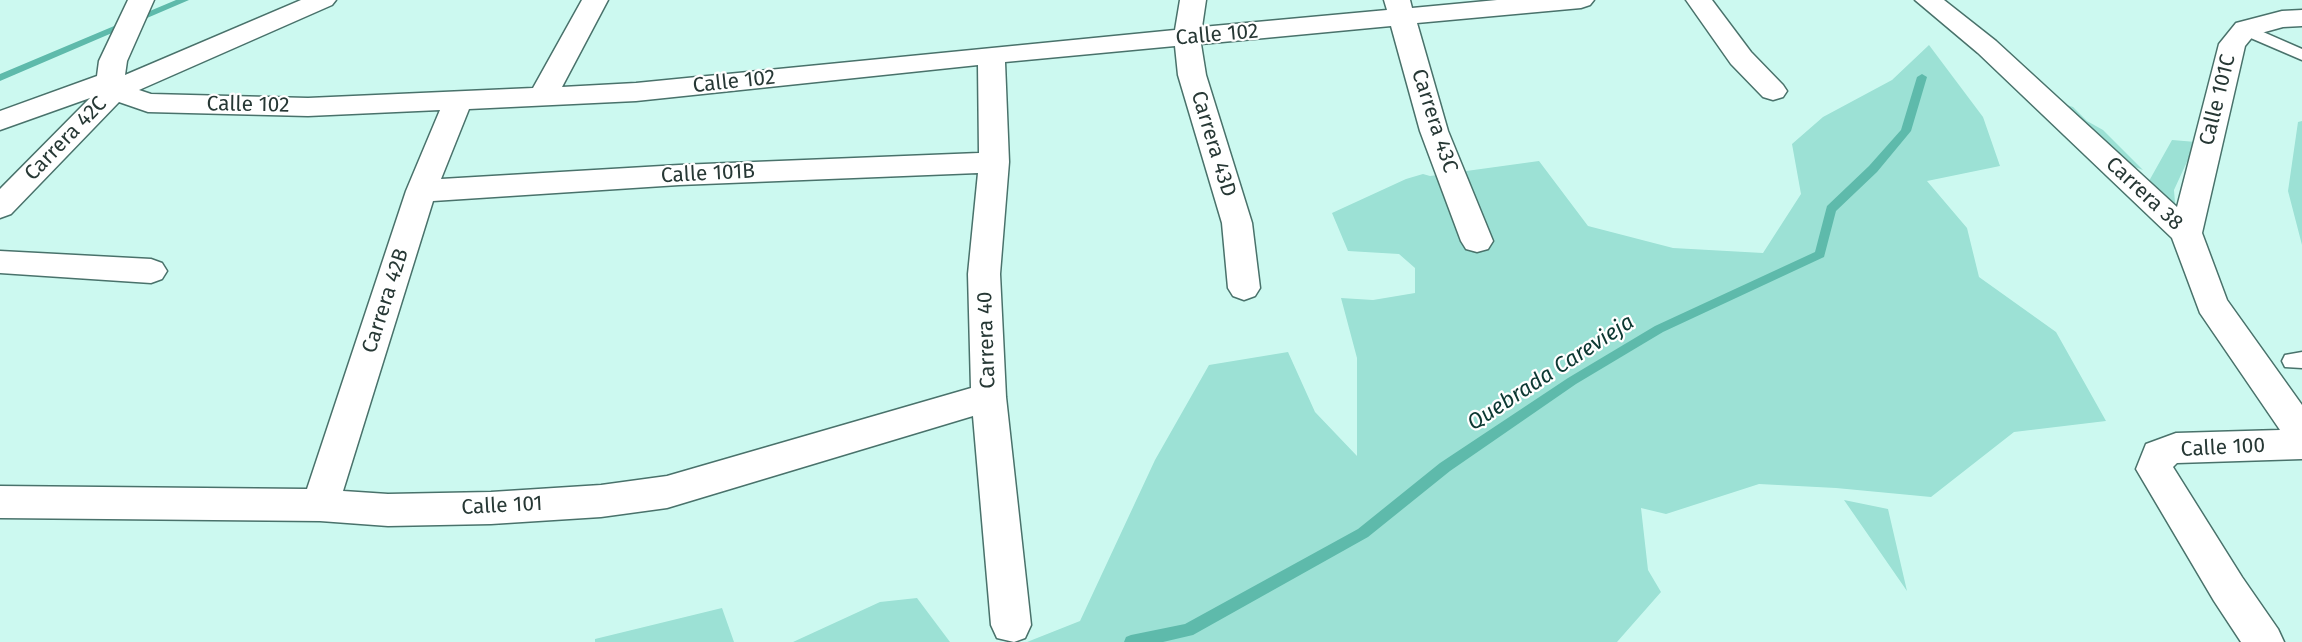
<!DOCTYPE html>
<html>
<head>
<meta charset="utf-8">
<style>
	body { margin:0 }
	canvas { display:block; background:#ccf9f0 }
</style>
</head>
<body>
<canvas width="2302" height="642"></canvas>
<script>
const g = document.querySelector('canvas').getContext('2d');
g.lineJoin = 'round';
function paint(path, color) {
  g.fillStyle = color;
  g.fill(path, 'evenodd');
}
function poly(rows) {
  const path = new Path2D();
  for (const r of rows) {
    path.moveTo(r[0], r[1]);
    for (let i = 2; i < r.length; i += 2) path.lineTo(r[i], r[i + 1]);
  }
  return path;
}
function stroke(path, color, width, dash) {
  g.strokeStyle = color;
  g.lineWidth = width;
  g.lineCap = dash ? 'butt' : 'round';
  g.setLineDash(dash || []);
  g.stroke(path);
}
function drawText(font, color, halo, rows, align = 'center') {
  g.font = font + ' "Fira Sans",sans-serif';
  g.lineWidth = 4.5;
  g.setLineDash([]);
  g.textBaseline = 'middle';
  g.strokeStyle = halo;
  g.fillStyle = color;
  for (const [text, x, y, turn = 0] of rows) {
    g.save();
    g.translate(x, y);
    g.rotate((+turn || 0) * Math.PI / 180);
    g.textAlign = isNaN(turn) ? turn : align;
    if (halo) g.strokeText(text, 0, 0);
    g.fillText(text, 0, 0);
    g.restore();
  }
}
paint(poly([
	[1929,45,1983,117,2000,166,1927,181,1967,228,1979,277,2056,332,2106,421,2014,432,1931,497,1836,488,1759,484,1666,514,1641,508,1648,570,1661,592,1617,642,1027,642,1080,621,1155,460,1209,365,1288,352,1315,412,1357,456,1357,358,1341,298,1373,300,1415,293,1415,268,1399,254,1348,251,1332,213,1406,179,1423,174,1430,176,1539,161,1588,226,1673,248,1763,253,1801,194,1792,144,1823,117,1892,80],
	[2061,103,2073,107,2087,121,2103,130,2143,170,2117,160],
	[2302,121,2302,245,2288,191,2298,122],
	[2172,140,2196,142,2174,190,2176,216,2164,206,2165,196,2149,181],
	[1844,500,1888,509,1907,591],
	[917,598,950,642,793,642,880,602],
	[722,608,734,642,595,642,595,639]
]), '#9ce1d5');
paint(poly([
	[176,0,189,0,0,81,0,74,176,0],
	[1922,74,1927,77,1911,131,1877,172,1836,211,1824,257,1663,332,1576,384,1450,471,1368,537,1193,635,1163,642,1124,642,1126,637,1131,635,1185,624,1358,529,1440,463,1568,378,1655,326,1815,252,1827,206,1869,166,1901,130,1917,77,1922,74]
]), '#5ebaab');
const service = poly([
	[2245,24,2302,49,2302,60,2239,33,2237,29,2245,24],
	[2302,352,2302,368,2285,367,2282,361,2285,355,2302,352]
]);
const minor = poly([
	[128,0,154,0,127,61,125,75,301,0,336,0,332,5,139,90,151,94,308,98,533,88,582,0,608,0,562,87,636,83,1175,30,1180,0,1206,0,1202,27,1387,10,1384,0,1410,0,1412,8,1497,0,1594,0,1590,5,1581,8,1417,23,1448,131,1493,241,1488,249,1477,252,1466,249,1461,241,1420,131,1391,26,1201,44,1206,75,1252,223,1260,288,1255,296,1244,300,1233,296,1228,288,1222,223,1178,75,1175,46,1005,62,1009,162,1000,274,1006,397,1031,625,1025,638,1014,642,997,638,991,625,973,416,667,508,601,517,491,524,388,526,320,521,0,518,0,486,307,489,406,191,440,110,308,116,148,112,119,102,11,214,0,218,0,189,90,98,0,130,0,111,97,76,99,61,128,0],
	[978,65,979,153,679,165,441,179,469,109,636,101,978,65],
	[978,173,968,274,971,388,667,476,601,485,491,492,388,494,343,491,433,201,679,185,978,173],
	[1686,0,1712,0,1751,52,1783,85,1787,91,1783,97,1773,100,1763,97,1731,64,1686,0],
	[1915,0,1944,0,1996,41,2177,207,2219,44,2236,23,2282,11,2302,10,2302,26,2283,27,2254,35,2245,46,2202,233,2227,300,2302,405,2302,459,2177,463,2173,467,2242,577,2278,629,2284,642,2241,642,2214,601,2136,469,2146,444,2176,433,2280,430,2200,313,2172,238,1978,53,1915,0],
	[0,251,151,259,162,263,167,271,162,279,151,283,0,273,0,251]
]);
stroke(service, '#49726b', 3);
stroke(minor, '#49726b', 3);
paint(service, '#fff');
paint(minor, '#fff');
drawText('21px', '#273835', '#fff', [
	["Calle 102",1217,35,-5],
	["Calle 102",734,82,-6],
	["Calle 101C",2218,100,-76],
	["Calle 102",248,105,1],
	["Carrera 43C",1434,121,72],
	["Carrera 42C",66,139,-46],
	["Carrera 43D",1213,144,73],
	["Calle 101B",708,174,-3],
	["Carrera 38",2144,194,43],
	["Carrera 42B",386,301,-72],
	["Carrera 40",987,340,-92],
	["Calle 100",2223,448,-3],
	["Calle 101",502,506,-3]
]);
drawText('italic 22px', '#0c3832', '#fff', [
	["Quebrada Carevieja",1551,373,-33]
]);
</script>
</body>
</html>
